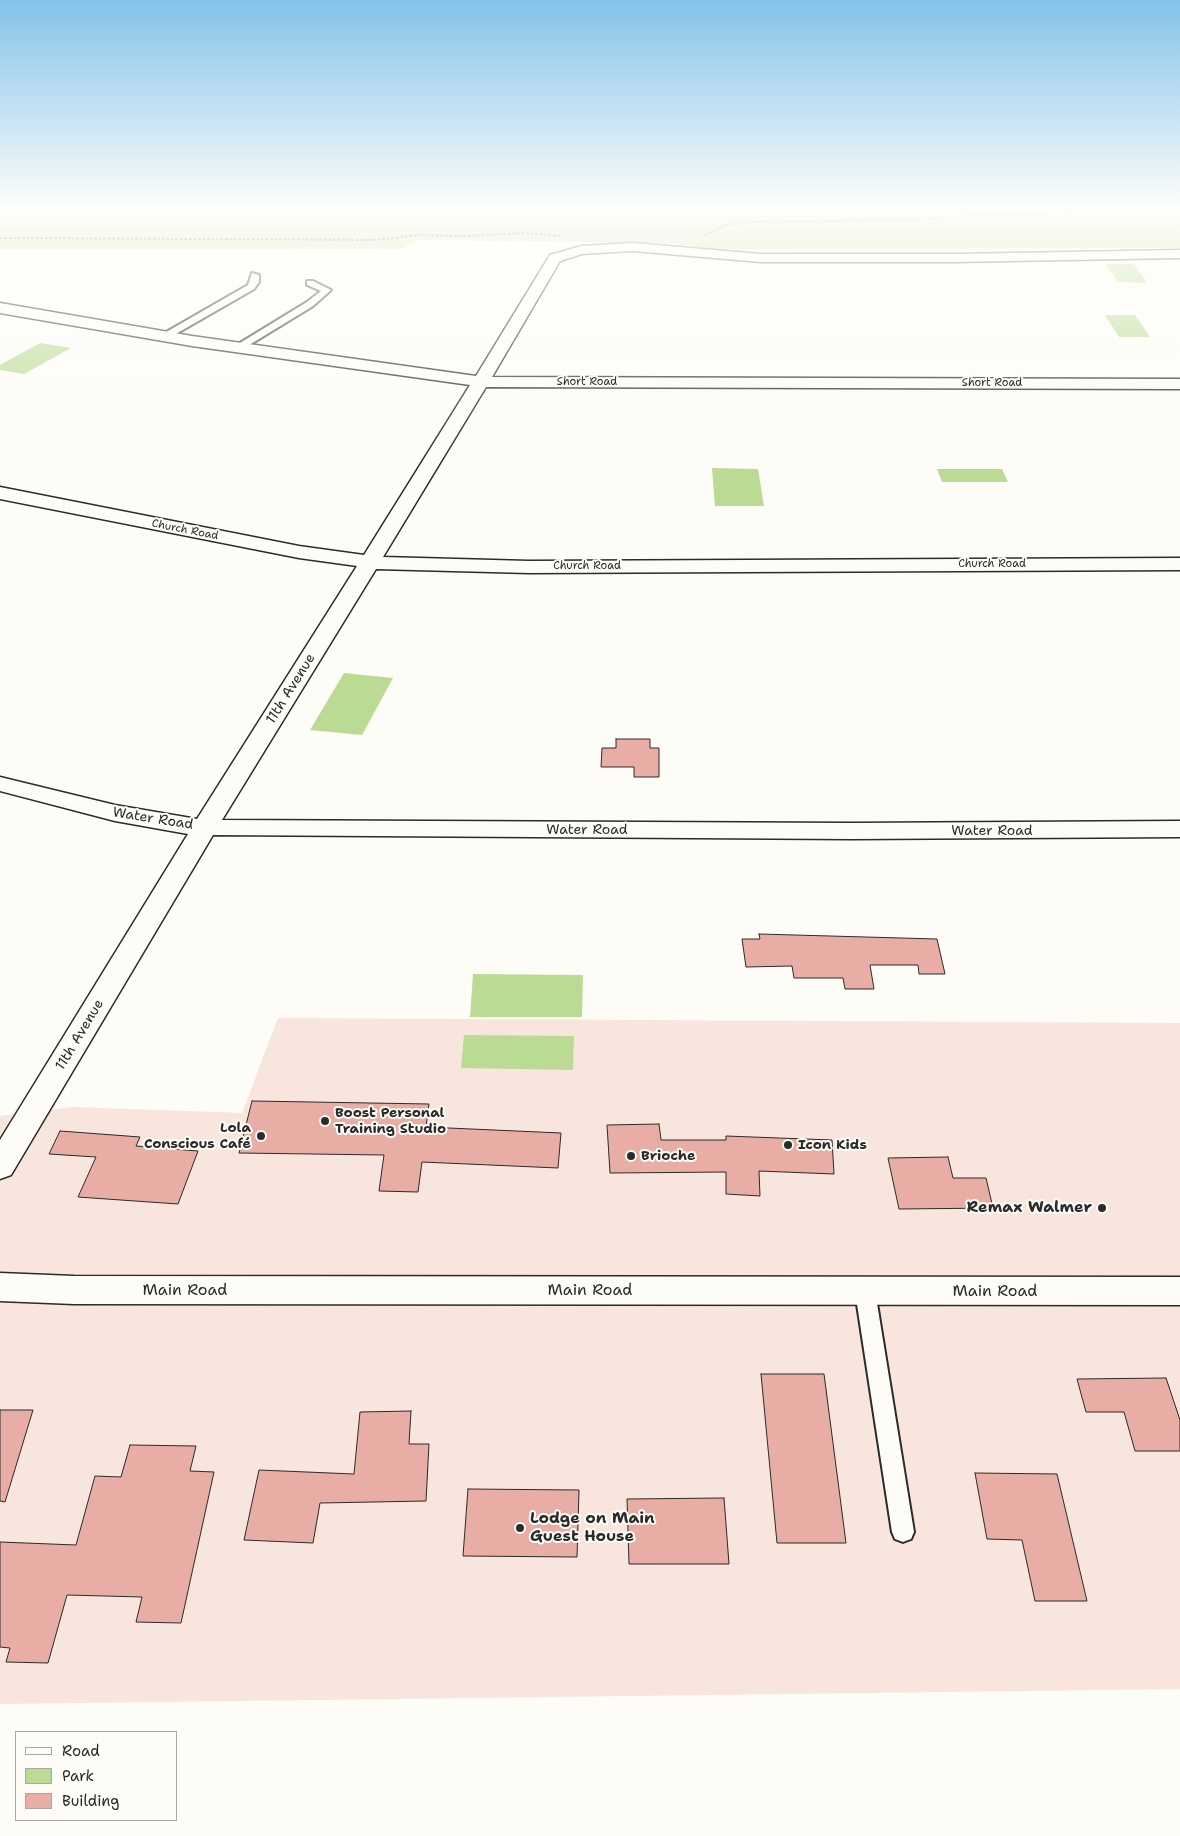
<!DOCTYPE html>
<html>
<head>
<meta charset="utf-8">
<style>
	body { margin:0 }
	#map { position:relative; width:1180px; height:1836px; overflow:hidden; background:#fdfcf7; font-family:"Shantell Sans",sans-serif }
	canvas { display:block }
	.legend { position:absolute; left:15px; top:1731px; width:162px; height:90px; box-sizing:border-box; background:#fdfcf7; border:1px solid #a9a8a5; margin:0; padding:6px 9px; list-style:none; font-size:15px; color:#2b2b2b }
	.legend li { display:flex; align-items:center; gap:10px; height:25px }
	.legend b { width:25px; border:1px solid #a9a8a5 }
</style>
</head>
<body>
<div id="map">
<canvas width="1180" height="1836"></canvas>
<ul class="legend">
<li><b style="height:6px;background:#fdfcf7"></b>Road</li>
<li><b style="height:14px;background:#bbdb95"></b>Park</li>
<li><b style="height:14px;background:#e8aea5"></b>Building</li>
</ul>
</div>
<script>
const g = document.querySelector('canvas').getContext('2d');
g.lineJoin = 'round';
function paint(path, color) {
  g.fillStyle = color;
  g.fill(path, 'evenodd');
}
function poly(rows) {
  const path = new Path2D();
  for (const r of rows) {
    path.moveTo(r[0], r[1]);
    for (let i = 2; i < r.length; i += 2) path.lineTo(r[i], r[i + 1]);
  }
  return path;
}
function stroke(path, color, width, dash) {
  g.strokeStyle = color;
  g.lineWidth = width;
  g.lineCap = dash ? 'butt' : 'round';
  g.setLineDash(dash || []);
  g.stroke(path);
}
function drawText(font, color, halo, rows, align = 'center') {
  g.font = font + ' "Shantell Sans",sans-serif';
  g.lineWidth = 4;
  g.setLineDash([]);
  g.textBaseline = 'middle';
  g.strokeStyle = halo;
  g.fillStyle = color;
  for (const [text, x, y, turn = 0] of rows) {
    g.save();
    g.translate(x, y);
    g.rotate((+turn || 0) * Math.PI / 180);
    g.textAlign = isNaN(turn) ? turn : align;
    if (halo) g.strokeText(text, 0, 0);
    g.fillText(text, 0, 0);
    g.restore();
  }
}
paint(poly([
	[278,1018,1180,1023,1180,1689,0,1704,0,1116,73,1107,242,1113]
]), '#f7e5de');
paint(poly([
	[0,207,1180,207,1180,248,712,249,669,243,417,240,402,249,0,249],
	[1106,264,1134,264,1147,283,1118,282],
	[1105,315,1135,315,1150,337,1119,337],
	[40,343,71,348,24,374,0,370,0,365],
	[712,468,758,469,764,506,715,506],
	[937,469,1002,469,1008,482,942,482],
	[344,673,393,678,362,735,310,730],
	[473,974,583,975,582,1017,470,1017],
	[464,1035,574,1036,573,1070,461,1068]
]), '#bbdb95');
const building = poly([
	[616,739,650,739,650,748,659,748,659,777,634,777,634,767,601,767,602,748,616,748,616,739],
	[759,934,937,939,945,974,919,974,918,965,870,965,874,989,845,989,843,978,794,978,792,966,746,967,742,939,760,939,759,934],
	[252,1101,429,1104,426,1127,561,1133,558,1168,422,1162,418,1192,379,1191,384,1155,239,1153,252,1101],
	[659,1124,661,1140,726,1140,726,1136,832,1140,834,1174,759,1171,760,1196,726,1194,726,1172,610,1173,607,1125,659,1124],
	[60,1131,140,1137,136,1146,198,1151,178,1204,78,1197,96,1157,49,1154,60,1131],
	[948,1157,953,1178,986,1178,993,1208,899,1209,888,1158,948,1157],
	[761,1374,824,1374,846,1543,777,1543,761,1374],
	[1166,1378,1180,1420,1180,1451,1135,1451,1124,1412,1086,1412,1077,1379,1166,1378],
	[0,1410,33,1410,5,1502,0,1501,0,1410],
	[411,1411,409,1444,429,1444,426,1501,320,1503,313,1543,244,1540,259,1470,354,1474,360,1412,411,1411],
	[130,1445,196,1446,190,1471,214,1472,181,1623,136,1622,142,1597,67,1595,48,1663,6,1662,10,1648,0,1647,0,1542,76,1545,95,1476,121,1477,130,1445],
	[975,1473,1057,1474,1087,1601,1035,1601,1022,1540,987,1539,975,1473],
	[468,1489,579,1490,577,1557,463,1556,468,1489],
	[724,1498,729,1564,629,1564,627,1499,724,1498]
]);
paint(building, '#e8aea5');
stroke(building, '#2b2b2b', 1);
const service = poly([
	[252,273,259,275,259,282,254,289,167,339,161,339,161,335,248,285,252,273],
	[307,281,313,281,331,290,313,306,241,350,235,350,235,346,307,302,321,291,307,285,307,281],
	[865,1284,872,1286,875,1291,914,1532,911,1539,903,1542,895,1539,892,1532,855,1291,858,1286,865,1284]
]);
const minor = poly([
	[633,243,760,254,955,254,1180,250,1180,258,955,262,760,262,633,251,582,254,560,261,492,377,1180,379,1180,389,486,387,383,557,529,561,1180,558,1180,570,529,573,376,569,222,820,852,823,1180,821,1180,837,852,839,213,835,11,1175,0,1179,0,1140,188,834,115,821,0,791,0,777,115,805,197,819,357,566,299,558,0,499,0,487,299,546,364,555,470,385,192,346,0,313,0,303,192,336,476,376,550,255,581,246,633,243]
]);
const secondary = poly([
	[0,1273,74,1276,1180,1277,1180,1305,74,1304,0,1301,0,1273]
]);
stroke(service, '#2b2b2b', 4);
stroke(minor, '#2b2b2b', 3);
stroke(secondary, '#2b2b2b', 3);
stroke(poly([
	[901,207,962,209,990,213],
	[997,214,1043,214,1101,207],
	[705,235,726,225,751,222,910,220,997,214],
	[0,238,377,240,418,235,463,236,525,233,563,236]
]), '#2b2b2b', 2, [2.5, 2]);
paint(service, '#fdfcf7');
paint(minor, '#fdfcf7');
paint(secondary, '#fdfcf7');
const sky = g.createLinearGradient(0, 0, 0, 465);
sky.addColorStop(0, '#83c2e9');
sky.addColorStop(0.45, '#fefefb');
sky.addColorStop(1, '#fefefb00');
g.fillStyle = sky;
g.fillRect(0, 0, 1180, 465);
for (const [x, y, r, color] of [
	[325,1121,5,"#2b2b2b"],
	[261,1136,5,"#2b2b2b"],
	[788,1145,5,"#2b2b2b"],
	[631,1156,5,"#2b2b2b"],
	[1102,1208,5,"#2b2b2b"],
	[520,1528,5,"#2b2b2b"]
]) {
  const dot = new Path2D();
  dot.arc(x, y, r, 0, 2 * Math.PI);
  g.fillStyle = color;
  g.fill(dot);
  stroke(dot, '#fdfcf7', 2);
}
drawText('11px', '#2b2b2b', '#fdfcf7', [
	["Short Road",587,382],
	["Short Road",992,383],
	["Church Road",185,530,11],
	["Church Road",992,564],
	["Church Road",587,566]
]);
drawText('14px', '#2b2b2b', '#fdfcf7', [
	["11th Avenue",291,689,-58],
	["Water Road",153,819,9],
	["Water Road",587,830],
	["Water Road",992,831],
	["11th Avenue",80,1035,-59]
]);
drawText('bold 14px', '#2b2b2b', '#fdfcf7', [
	["Boost Personal",335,1113],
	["Training Studio",335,1129],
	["Lola",251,1128,"right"],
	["Conscious Café",251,1144,"right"],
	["Icon Kids",798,1145],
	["Brioche",641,1156]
], 'left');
drawText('bold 16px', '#2b2b2b', '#fdfcf7', [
	["Remax Walmer",1092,1208],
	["Lodge on Main",530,1519,"left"],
	["Guest House",530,1537,"left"]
], 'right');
drawText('16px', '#2b2b2b', '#fdfcf7', [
	["Main Road",185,1291],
	["Main Road",590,1291],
	["Main Road",995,1292]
]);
</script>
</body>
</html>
